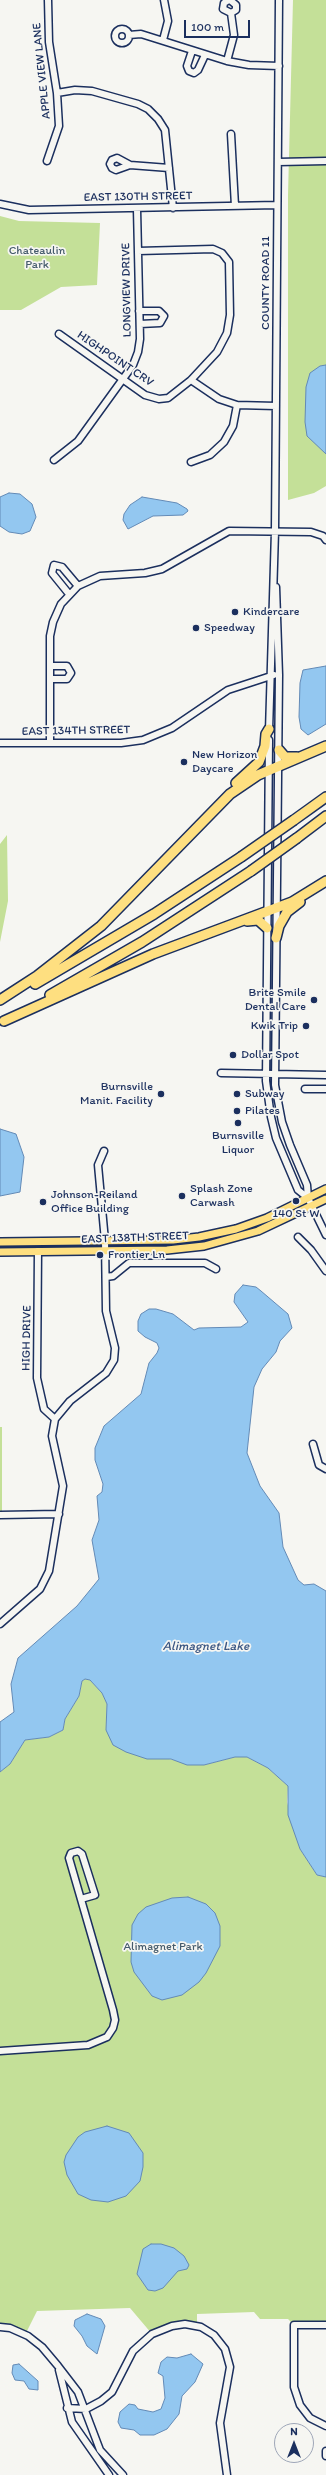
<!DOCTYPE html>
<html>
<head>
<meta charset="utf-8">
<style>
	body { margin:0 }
	#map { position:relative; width:326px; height:2475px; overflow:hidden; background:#f6f6f2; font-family:Itim,sans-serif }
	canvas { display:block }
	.north { position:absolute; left:274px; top:2423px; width:40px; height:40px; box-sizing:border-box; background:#f6f6f2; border:1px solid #9ea6b7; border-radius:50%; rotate:0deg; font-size:11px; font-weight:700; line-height:16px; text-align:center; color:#1b2f5e }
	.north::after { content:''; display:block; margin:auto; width:14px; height:18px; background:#1b2f5e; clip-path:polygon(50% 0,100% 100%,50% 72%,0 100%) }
	.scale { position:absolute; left:184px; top:20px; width:66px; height:18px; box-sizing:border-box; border:2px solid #1b2f5e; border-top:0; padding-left:5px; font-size:12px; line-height:14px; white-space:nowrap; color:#1b2f5e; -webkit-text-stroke:3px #f6f6f2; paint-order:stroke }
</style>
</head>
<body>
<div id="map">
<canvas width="326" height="2475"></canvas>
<div class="north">N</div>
<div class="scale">100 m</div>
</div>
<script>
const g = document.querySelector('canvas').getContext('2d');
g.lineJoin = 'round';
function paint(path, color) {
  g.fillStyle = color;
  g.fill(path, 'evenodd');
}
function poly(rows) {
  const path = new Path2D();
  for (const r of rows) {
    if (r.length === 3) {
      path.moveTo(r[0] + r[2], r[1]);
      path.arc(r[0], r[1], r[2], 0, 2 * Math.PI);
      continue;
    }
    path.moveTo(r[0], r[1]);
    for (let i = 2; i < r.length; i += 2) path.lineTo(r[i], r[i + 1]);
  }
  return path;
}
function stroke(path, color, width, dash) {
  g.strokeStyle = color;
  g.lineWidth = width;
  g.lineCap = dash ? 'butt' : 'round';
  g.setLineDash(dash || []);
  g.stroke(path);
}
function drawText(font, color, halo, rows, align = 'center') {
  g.font = font + ' Itim,sans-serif';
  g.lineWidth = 3.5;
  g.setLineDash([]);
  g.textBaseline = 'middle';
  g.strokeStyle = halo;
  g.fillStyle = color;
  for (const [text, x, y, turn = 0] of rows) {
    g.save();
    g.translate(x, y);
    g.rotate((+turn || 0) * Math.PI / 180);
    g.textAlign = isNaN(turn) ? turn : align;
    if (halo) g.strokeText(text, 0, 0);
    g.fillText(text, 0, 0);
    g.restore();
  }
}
paint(poly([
	[293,0,326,0,326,486,314,493,288,500,288,195],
	[0,216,19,221,100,223,97,285,61,287,21,310,0,310],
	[7,835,8,901,0,942,0,844],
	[0,1427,2,1427,2,1515,0,1515],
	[85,1679,90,1680,102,1693,107,1704,106,1730,163,1758,204,1765,235,1757,247,1757,268,1768,288,1786,287,1802,300,1849,317,1875,326,1877,326,2325,294,2325,288,2319,260,2319,254,2312,197,2314,197,2326,185,2324,152,2334,130,2308,37,2311,25,2335,0,2327,0,1772,10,1764,25,1740,49,1737,63,1730,65,1719,79,1696,82,1681]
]), '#c4e098');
const water = poly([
	[326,365,326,454,307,436,305,422,306,387,310,373,320,366,326,365],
	[9,493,20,494,32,504,36,517,30,531,22,534,9,532,0,526,0,497,9,493],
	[142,497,177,503,187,509,188,511,183,515,153,516,128,529,123,520,124,514,130,505,142,497],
	[326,666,326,724,308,735,301,729,299,717,300,683,303,670,326,666],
	[0,1129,16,1134,24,1157,20,1192,0,1196,0,1129],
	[243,1285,256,1287,261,1291,288,1314,292,1328,280,1341,276,1352,262,1369,254,1387,247,1453,260,1486,279,1513,283,1547,298,1580,304,1585,314,1584,326,1591,326,1877,317,1875,300,1849,288,1815,288,1786,268,1768,247,1757,235,1757,204,1765,187,1765,171,1759,147,1759,126,1752,113,1745,106,1730,107,1704,102,1693,90,1680,85,1679,82,1681,79,1696,65,1719,63,1730,49,1737,25,1740,10,1764,0,1772,0,1722,14,1712,11,1684,18,1658,77,1606,99,1579,92,1540,99,1520,97,1496,102,1492,103,1484,95,1460,95,1448,104,1426,141,1394,149,1363,157,1353,159,1348,157,1343,145,1337,138,1331,138,1321,141,1314,149,1309,156,1309,173,1314,194,1330,199,1328,241,1327,248,1322,234,1302,235,1294,243,1285],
	[188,1897,206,1904,215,1913,220,1926,220,1946,206,1973,199,1982,182,1995,162,2000,152,1996,134,1972,131,1962,132,1925,138,1914,146,1907,172,1898,188,1897],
	[107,2126,129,2133,143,2153,143,2167,140,2181,126,2196,108,2202,91,2200,78,2194,67,2175,64,2162,66,2155,78,2137,85,2132,107,2126],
	[151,2244,161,2244,174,2248,184,2256,189,2265,187,2269,178,2271,163,2288,155,2291,148,2290,137,2274,143,2249,151,2244],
	[87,2314,101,2319,105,2326,97,2354,87,2346,82,2336,74,2326,75,2320,87,2314],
	[191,2354,203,2364,195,2382,182,2396,179,2414,167,2429,154,2435,140,2435,134,2430,121,2428,118,2422,120,2412,129,2404,135,2405,138,2409,153,2412,161,2409,165,2398,163,2376,158,2373,161,2362,167,2357,177,2358,191,2354],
	[19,2364,38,2381,38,2390,29,2389,24,2381,15,2380,12,2373,13,2365,19,2364]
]);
paint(water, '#93c7f0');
stroke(water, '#638ab6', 1);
const minor = poly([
	[229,0,224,3,223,9,231,13],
	[230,0,236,5,236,10,231,13],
	[122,36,7],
	[129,35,141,34,227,61,249,65,279,66],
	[163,40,168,21,164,0],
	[192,51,187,66,189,71,194,73,198,70,205,55],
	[227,61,234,35,231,13],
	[57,93,75,90,92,91,138,104,148,109,158,119,165,130,173,208],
	[231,134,235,206],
	[47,161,59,126,57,93,49,42,48,0],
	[278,162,326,161],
	[130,165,116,170,112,168,110,164,112,160,117,158,130,165,169,168],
	[0,204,29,210,277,205],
	[139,311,159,311,164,316,160,323,140,324],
	[59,334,145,395,159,399,168,398,191,380,217,352,227,333,230,315,229,262,222,253,213,249,138,251],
	[191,380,219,399,237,405,276,406],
	[54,460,78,441,133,365,138,352,140,339,137,209],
	[191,462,210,455,224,442,233,426,237,405],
	[276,587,279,675,275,1085,282,1122,290,1145,307,1185,308,1198,326,1235],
	[69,594,52,573,54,565,62,567,78,586],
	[50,666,67,666,71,673,67,679,50,679],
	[269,731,275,531,279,0],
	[269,740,266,1081,271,1117,276,1138,298,1190,308,1198],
	[0,743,121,743,143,740,172,728,228,690,274,675],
	[50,743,50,636,53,622,61,604,78,586,100,576,145,573,162,569,229,531,311,532,323,536,326,540],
	[221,1073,326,1075],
	[305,1089,326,1089],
	[298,1237,311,1250,326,1271],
	[38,1251,37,1378,44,1409,55,1419],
	[106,1277,113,1276,129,1263,205,1263,216,1269],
	[313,1444,319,1465,326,1469],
	[0,1515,59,1514],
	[0,1624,40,1589,49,1571,63,1486,52,1436,55,1419,70,1401,106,1373,114,1360,115,1348,106,1311,105,1241,98,1165,104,1151],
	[0,2051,88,2045,107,2037,113,2028,115,2020,113,2010,69,1858,71,1853,78,1851,82,1854,95,1895,81,1899],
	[326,2325,294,2325,294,2387,300,2405,310,2418,326,2426],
	[0,2327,10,2328,28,2336,42,2347,58,2366,78,2392,100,2450,123,2475],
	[59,2370,72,2422,109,2475],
	[67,2408,86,2409,101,2401,112,2392,133,2351,152,2334,172,2326,185,2324,201,2327,214,2335,225,2349,230,2367,220,2423,227,2475],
	[326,2451,326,2456]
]);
const major = poly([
	[0,1242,173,1240,199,1237,236,1229,267,1218,326,1189],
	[0,1252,167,1250,204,1246,258,1231,326,1199]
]);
const highway = poly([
	[279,750,285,757,297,757],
	[236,783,259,762,265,746,266,734,269,729],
	[294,820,326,797],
	[297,838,326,816],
	[247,921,258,920,267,928],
	[276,938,279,926,287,912,300,902],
	[35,984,154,914,241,857],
	[50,995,142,942,251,871],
	[0,1000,37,976,101,926,230,794,258,775,326,746],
	[4,1021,153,954,292,902,326,881]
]);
stroke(minor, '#1b2f5e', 9);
stroke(major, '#1b2f5e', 10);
stroke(highway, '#1b2f5e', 12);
stroke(minor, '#f6f6f2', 6);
stroke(major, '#fedf80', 7);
stroke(highway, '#fedf80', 9);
const highwayBridge = poly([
	[241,857,294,820],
	[251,871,297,838]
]);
stroke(highwayBridge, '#1b2f5e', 12, []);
stroke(highwayBridge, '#fedf80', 9);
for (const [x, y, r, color] of [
	[235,612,4,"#1b2f5e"],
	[196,628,4,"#1b2f5e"],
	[184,762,4,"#1b2f5e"],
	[314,1000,4,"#1b2f5e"],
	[306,1026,4,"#1b2f5e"],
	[233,1055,4,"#1b2f5e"],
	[161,1094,4,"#1b2f5e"],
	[237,1094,4,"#1b2f5e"],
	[237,1111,4,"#1b2f5e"],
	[238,1123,4,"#1b2f5e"],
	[182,1196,4,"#1b2f5e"],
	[296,1201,4,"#1b2f5e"],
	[43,1202,4,"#1b2f5e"],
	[100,1255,4,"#1b2f5e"]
]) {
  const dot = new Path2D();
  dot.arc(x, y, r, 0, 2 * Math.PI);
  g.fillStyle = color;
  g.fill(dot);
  stroke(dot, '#f6f6f2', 1.5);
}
drawText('12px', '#1b2f5e', '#f6f6f2', [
	["APPLE VIEW LANE",42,71,-96],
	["EAST 130TH STREET",138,197,-1],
	["COUNTY ROAD 11",266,283,-90],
	["LONGVIEW DRIVE",127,290,-91],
	["HIGHPOINT CRV",115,359,34],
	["EAST 134TH STREET",76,731,-1],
	["EAST 138TH STREET",135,1238,-2],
	["HIGH DRIVE",27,1338,-89]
]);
drawText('12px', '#455b6c', '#f6f6f2', [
	["Chateaulin",37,251],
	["Park",37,265],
	["Alimagnet Park",163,1947]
]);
drawText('12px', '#1b2f5e', '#f6f6f2', [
	["Kindercare",243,612],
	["Speedway",204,628],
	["New Horizon",192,755],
	["Daycare",192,769],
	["Brite Smile",306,993,"right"],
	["Dental Care",306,1007,"right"],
	["Kwik Trip",298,1026,"right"],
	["Dollar Spot",241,1055],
	["Burnsville",153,1087,"right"],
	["Manit. Facility",153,1101,"right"],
	["Subway",245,1094],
	["Pilates",245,1111],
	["Burnsville",238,1136,"center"],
	["Liquor",238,1150,"center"],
	["Splash Zone",190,1189],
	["Carwash",190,1203],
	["Johnson-Reiland",51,1195],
	["Office Building",51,1209],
	["140 St W",296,1214,"center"],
	["Frontier Ln",108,1255]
], 'left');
drawText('italic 13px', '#395582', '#f6f6f2', [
	["Alimagnet Lake",206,1647]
]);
</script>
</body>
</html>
